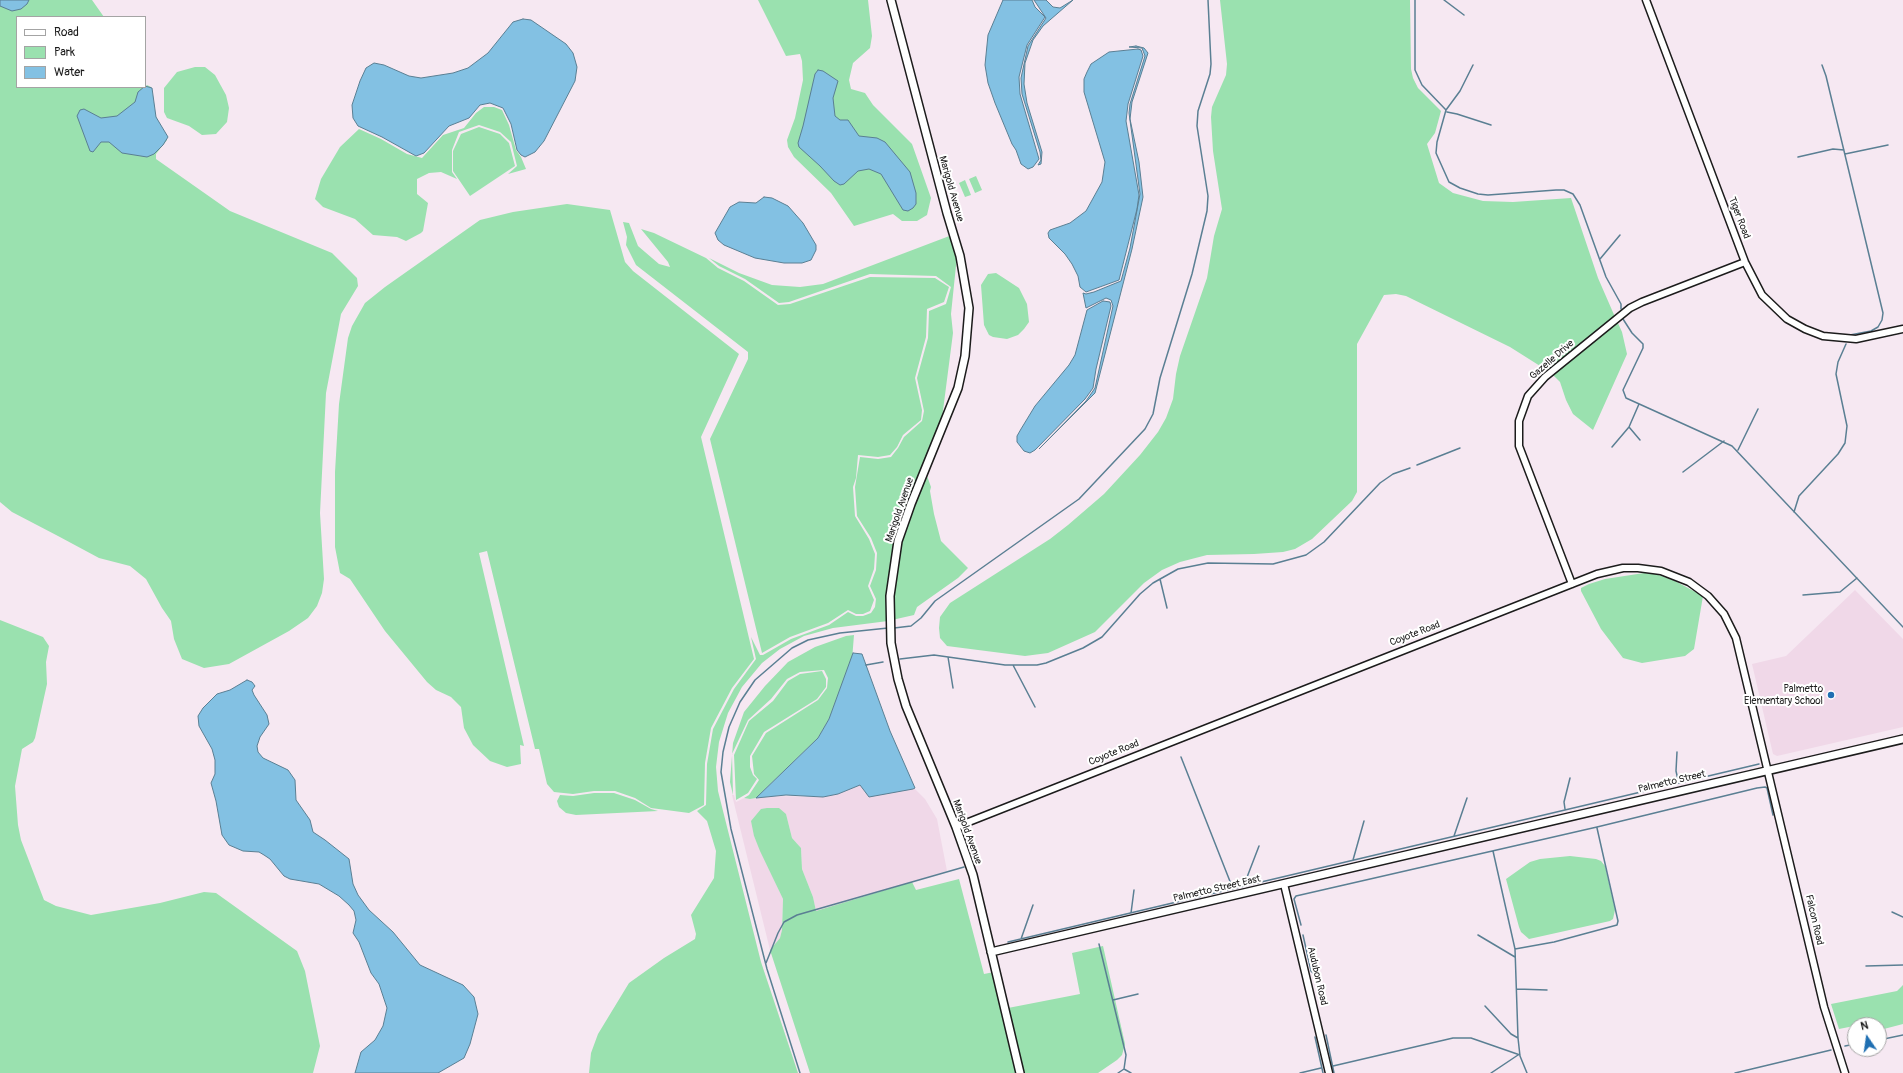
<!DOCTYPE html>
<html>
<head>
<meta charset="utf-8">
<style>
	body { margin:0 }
	#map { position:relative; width:1903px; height:1073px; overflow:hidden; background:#f6e8f2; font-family:Pangolin,sans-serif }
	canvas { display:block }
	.legend { position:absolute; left:16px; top:16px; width:130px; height:72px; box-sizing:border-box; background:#fff; border:1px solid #a4a4a4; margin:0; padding:5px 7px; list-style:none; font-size:12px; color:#1c1c1c }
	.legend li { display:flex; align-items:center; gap:8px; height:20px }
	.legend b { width:20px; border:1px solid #a4a4a4 }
	.north { position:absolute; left:1847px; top:1017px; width:40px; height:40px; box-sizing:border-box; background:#fff; border:1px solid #a4a4a4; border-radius:50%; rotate:347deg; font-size:11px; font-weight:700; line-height:16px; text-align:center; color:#1c1c1c }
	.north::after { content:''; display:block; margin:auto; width:14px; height:18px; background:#1f6fb2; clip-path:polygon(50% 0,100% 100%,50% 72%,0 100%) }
</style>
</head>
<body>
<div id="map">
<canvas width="1903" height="1073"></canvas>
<ul class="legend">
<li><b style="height:5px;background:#fff"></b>Road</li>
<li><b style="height:11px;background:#9ae1af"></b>Park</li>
<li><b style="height:11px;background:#83c1e3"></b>Water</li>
</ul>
<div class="north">N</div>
</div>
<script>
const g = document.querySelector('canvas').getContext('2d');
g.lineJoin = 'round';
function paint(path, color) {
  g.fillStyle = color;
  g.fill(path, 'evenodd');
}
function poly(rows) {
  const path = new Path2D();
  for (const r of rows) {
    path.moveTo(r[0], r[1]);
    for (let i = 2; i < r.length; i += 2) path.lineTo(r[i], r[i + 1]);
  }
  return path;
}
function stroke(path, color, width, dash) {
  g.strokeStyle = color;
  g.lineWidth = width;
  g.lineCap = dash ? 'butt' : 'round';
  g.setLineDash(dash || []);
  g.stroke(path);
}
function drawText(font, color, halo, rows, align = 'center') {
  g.font = font + ' Pangolin,sans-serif';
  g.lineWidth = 4;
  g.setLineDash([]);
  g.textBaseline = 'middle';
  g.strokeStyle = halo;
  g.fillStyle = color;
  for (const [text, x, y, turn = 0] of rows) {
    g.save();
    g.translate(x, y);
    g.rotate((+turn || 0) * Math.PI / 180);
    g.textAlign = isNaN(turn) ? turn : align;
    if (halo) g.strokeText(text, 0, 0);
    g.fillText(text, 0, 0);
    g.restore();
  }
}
paint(poly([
	[1855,590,1903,639,1903,727,1777,756,1773,754,1752,664,1786,656],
	[860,785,865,793,914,788,925,799,937,819,947,871,816,912,813,897,802,869,801,848,792,838,786,814,754,836,783,899,782,930,780,938,770,950,732,795,734,795,736,802,744,798,750,799,771,796,823,797,838,794]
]), '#f0d8e8');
paint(poly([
	[0,0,92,0,104,17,17,17,17,87,145,87,147,85,151,87,154,110,158,123,166,135,167,140,156,154,156,159,230,211,332,253,357,278,358,286,341,314,326,393,320,513,324,579,322,593,317,606,308,618,289,631,229,664,204,668,182,659,174,639,171,621,162,608,146,579,130,566,99,558,58,536,12,512,0,502],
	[758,0,868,0,872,36,870,48,853,63,849,80,851,89,865,93,873,105,912,144,931,198,927,215,917,221,902,221,893,214,854,226,831,193,794,157,788,147,787,140,795,118,803,80,802,61,800,54,786,56],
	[1220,0,1410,0,1411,69,1413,78,1418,88,1441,111,1435,133,1427,144,1439,183,1453,193,1483,201,1513,202,1571,198,1598,278,1615,317,1548,371,1510,347,1406,296,1396,294,1384,295,1357,344,1357,492,1352,501,1312,539,1295,549,1283,552,1254,554,1207,555,1180,562,1162,570,1144,583,1095,632,1048,653,1025,656,947,646,940,638,939,628,940,617,950,603,1050,539,1068,525,1104,494,1140,455,1158,432,1166,418,1173,399,1176,374,1180,356,1207,278,1214,236,1222,209,1213,151,1211,117,1212,107,1226,75,1227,64],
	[195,67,205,67,215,75,226,95,229,108,227,122,216,134,202,135,189,126,167,118,164,112,164,88,177,72],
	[484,107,494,107,502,110,509,125,516,150,521,157,526,169,508,174,517,166,511,142,500,132,479,125,459,132,452,150,452,172,457,179,441,172,429,173,417,179,417,194,428,203,423,231,421,233,406,241,397,237,373,235,355,219,323,207,315,199,321,179,340,147,359,129,381,139,407,154,422,158,443,135,464,128,476,113],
	[479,127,500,134,509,143,515,166,470,196,453,171,453,151,461,134],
	[976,176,982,190,975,193,969,179],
	[965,180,971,195,965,197,959,183],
	[567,204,610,210,625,262,633,271,739,354,701,437,754,659,732,688,711,728,705,763,704,805,689,813,651,808,635,798,615,791,594,791,573,794,554,792,547,784,539,749,535,749,487,551,479,553,524,746,520,745,521,764,507,767,490,761,473,745,464,728,461,707,451,697,436,690,427,682,385,631,350,579,340,573,335,547,335,472,339,404,348,338,352,326,365,303,385,287,480,220,513,212],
	[623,222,629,223,638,246,659,264,670,267,668,262,641,229,654,233,706,258,718,268,744,281,778,305,790,304,870,277,935,278,949,287,944,302,927,309,926,337,915,378,922,410,921,420,903,435,897,447,890,455,878,457,858,455,856,478,853,487,855,516,869,539,875,554,874,569,868,586,874,600,870,611,863,614,856,614,848,610,828,623,790,637,762,653,710,439,748,359,748,352,636,265,626,245,627,237],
	[952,235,957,256,951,314,953,333,941,426,899,531,888,621,833,628,804,636,780,649,762,663,742,687,728,713,719,742,716,767,718,791,761,962,798,1073,589,1073,591,1053,598,1034,629,983,664,958,695,939,696,934,691,915,714,878,716,851,707,821,697,811,706,805,707,764,713,729,734,689,756,659,751,637,760,655,763,655,791,639,829,625,848,612,856,616,863,616,871,613,875,607,876,599,870,586,876,570,877,553,871,538,857,516,855,487,860,457,878,459,891,457,898,448,904,437,922,421,924,411,917,378,928,338,929,311,946,304,951,287,936,276,870,274,789,302,779,303,745,279,719,266,709,258,739,273,772,285,800,287,823,284],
	[996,273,1019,288,1027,304,1029,322,1024,329,1018,335,1007,339,993,337,989,335,984,325,981,285,988,274],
	[1617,321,1622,332,1627,354,1593,430,1573,414,1566,400,1560,382,1552,374],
	[926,473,931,487,930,491,934,514,941,541,968,568,958,578,917,607,914,615,892,620,892,597,901,542],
	[1644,573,1656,574,1675,581,1703,596,1694,649,1685,656,1642,663,1623,658,1601,629,1581,591,1581,588,1589,584,1605,579],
	[0,620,43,637,49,646,46,662,47,684,35,738,33,742,22,749,15,786,18,825,21,840,44,900,56,906,91,915,160,903,204,892,216,893,297,951,305,971,320,1046,313,1073,0,1073],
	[854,635,852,660,829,719,818,738,756,798,750,799,744,798,749,795,759,780,754,774,752,756,766,733,818,700,827,688,828,678,824,670,800,672,787,679,771,699,748,720,732,754,733,795,730,782,733,743,744,712,765,686,788,662,815,647,846,636],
	[822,671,826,679,826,687,817,699,764,732,750,756,750,767,753,775,757,779,748,793,736,800,734,755,749,721,773,701,788,681,800,674],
	[594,793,614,793,635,800,651,809,658,811,576,815,566,813,559,807,557,801,560,795,573,796],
	[767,808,779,808,786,814,792,838,801,848,802,869,813,897,816,911,912,882,916,890,959,879,984,974,994,972,1018,1073,810,1073,770,950,780,938,782,930,783,899,760,851,754,836,751,821,761,809],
	[1570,856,1596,859,1601,861,1605,866,1615,910,1613,919,1610,921,1529,939,1521,932,1519,927,1506,879,1530,862,1540,859],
	[1103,946,1125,1044,1122,1055,1117,1060,1098,1073,1023,1073,1008,1008,1080,994,1072,953],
	[1903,985,1903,1024,1880,1030,1879,1025,1855,1025,1855,1027,1854,1026,1839,1029,1831,1004,1897,991]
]), '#9ae1af');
const water = poly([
	[0,0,29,0,27,4,21,9,12,11,0,6,0,0],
	[1003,0,1032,0,1035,7,1045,17,1027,45,1019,77,1020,94,1039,159,1033,167,1028,169,1021,164,1016,150,1012,144,995,103,988,83,985,65,988,35,1003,0],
	[1034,0,1046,0,1053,7,1060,8,1073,0,1043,26,1033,40,1025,63,1024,84,1027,103,1042,152,1041,164,1038,165,1041,160,1040,152,1022,94,1021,78,1028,46,1046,18,1034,0],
	[523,19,531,20,566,44,573,53,577,67,575,81,544,141,535,152,525,157,521,155,517,150,511,124,503,108,490,103,480,105,469,118,449,126,424,153,416,156,382,137,358,126,353,118,352,105,360,81,366,68,374,63,384,65,409,76,421,78,453,73,468,68,488,53,513,22,523,19],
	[1136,46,1144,48,1148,53,1132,102,1130,119,1139,162,1143,197,1132,249,1095,393,1039,449,1086,401,1095,388,1113,306,1111,300,1106,298,1086,308,1083,293,1086,294,1094,292,1121,281,1130,248,1140,194,1129,113,1130,104,1145,56,1142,48,1129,47,1136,46],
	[1138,49,1141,50,1143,56,1128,104,1126,121,1139,195,1137,209,1119,280,1086,292,1080,287,1078,276,1072,264,1065,254,1049,238,1048,233,1050,230,1070,223,1086,211,1102,182,1105,162,1084,92,1084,79,1087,72,1091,64,1109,52,1138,49],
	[818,70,823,71,838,81,833,98,835,116,840,120,848,120,859,136,877,138,885,142,910,172,916,193,916,204,913,208,908,211,903,210,881,174,869,169,858,171,844,184,840,185,834,181,820,166,799,147,798,143,803,126,815,74,818,70],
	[145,86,152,88,156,117,168,137,163,145,154,154,147,157,122,153,109,142,101,142,93,152,90,151,77,116,80,110,84,109,101,118,117,116,135,102,138,92,145,86],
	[764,197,772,198,788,206,803,223,816,245,816,250,811,260,802,263,784,263,755,258,724,245,718,240,715,233,730,207,739,202,756,203,764,197],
	[1103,301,1110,302,1111,306,1096,369,1093,388,1085,399,1035,450,1030,453,1024,451,1017,442,1017,436,1021,429,1035,406,1069,365,1075,355,1087,310,1103,301],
	[853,653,862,654,890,731,915,788,913,789,869,797,860,785,838,794,823,797,786,795,756,798,818,738,829,719,853,653],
	[247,680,252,682,255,686,252,690,254,695,267,715,269,724,260,737,257,746,258,752,263,758,288,770,295,780,296,800,310,820,313,832,325,840,349,859,353,884,358,895,369,910,393,932,420,965,463,985,474,997,478,1014,470,1044,464,1058,438,1073,355,1073,361,1052,375,1040,383,1026,387,1008,379,984,371,973,359,942,353,933,356,920,354,911,349,905,339,896,319,884,290,879,284,876,270,859,264,855,259,852,243,851,229,845,222,835,216,801,211,783,215,774,215,760,212,749,199,726,198,716,203,708,217,694,230,690,247,680]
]);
paint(water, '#83c1e3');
stroke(water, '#5a7f93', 1);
stroke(poly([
	[1415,0,1415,70,1422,85,1446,110,1437,142,1436,153,1449,182,1460,188,1478,194,1488,195,1556,190,1564,190,1573,194,1580,205,1606,277,1621,304,1621,309],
	[1444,0,1464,15],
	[1822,65,1826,76,1883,313,1882,320,1878,327,1871,331,1850,335],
	[1446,110,1460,91,1473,65],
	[1447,112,1457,114,1491,125],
	[1845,154,1888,145],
	[1798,157,1833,149,1844,150],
	[1600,259,1620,235],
	[1623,319,1632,333,1643,344,1643,348,1623,390,1626,398,1732,446,1903,627],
	[1629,427,1640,440],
	[1612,447,1629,427,1639,404],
	[1738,450,1758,409],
	[1417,465,1460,448],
	[1683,472,1724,441],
	[1794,512,1799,496,1838,454,1845,443,1847,426,1836,374,1838,362,1846,344],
	[1160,579,1167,608],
	[1803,595,1840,592,1857,578],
	[894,628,911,626,921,618,935,601,1079,499,1145,429,1153,414,1160,378,1192,274,1207,211,1208,196,1197,126,1198,111,1210,74,1211,64,1208,0],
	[948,657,953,688],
	[900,659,934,655,1005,665,1037,665,1046,663,1083,648,1102,637,1140,594,1153,583,1178,569,1208,563,1273,564,1306,555,1324,542,1380,483,1393,474,1410,468],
	[866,665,883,662],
	[1013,665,1035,707],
	[1677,752,1676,771,1678,780,1681,782],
	[1181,757,1233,889],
	[1565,809,1564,802,1570,778],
	[1454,836,1467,798],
	[1493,851,1515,949,1518,1038,1520,1056,1527,1073],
	[1353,860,1364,821],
	[1244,885,1259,846],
	[1892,912,1903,917],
	[1131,913,1134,890],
	[1301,925,1294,899,1296,896,1597,827,1757,788,1765,787,1767,788,1773,815],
	[1303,935,1311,971,1315,975],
	[1478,935,1515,957],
	[1021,939,1033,905],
	[1008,942,1759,764],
	[1099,944,1126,1055,1124,1069,1118,1073],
	[1515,949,1554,942,1617,925,1618,921,1597,828],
	[766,963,778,933,784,922,797,915,964,867],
	[1866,966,1903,965],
	[1517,989,1547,990],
	[1113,1000,1138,994],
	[1485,1006,1511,1034,1518,1038],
	[1326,1035,1334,1073],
	[1315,1037,1323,1073],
	[1879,1040,1903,1035],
	[1845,1046,1855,1044],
	[1333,1066,1453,1038,1471,1038,1520,1055],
	[1124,1069,1131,1073],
	[800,1073,767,969,731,829,721,772,723,752,729,727,740,702,755,680,792,648,808,640,840,633,888,628],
	[1300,1073,1321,1068],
	[1491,1073,1518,1055],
	[1735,1073,1831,1050]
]), '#5a7f93', 1.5);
const tertiary = poly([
	[1646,0,1745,262,1762,295,1787,319,1805,329,1823,336,1856,339,1903,329],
	[1572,584,1519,446,1519,421,1528,396,1545,377,1630,308,1642,302,1745,262],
	[956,827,1597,574,1623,568,1638,568,1661,571,1689,582,1708,596,1724,614,1736,638,1824,1007,1845,1073],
	[1284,884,1329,1073]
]);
const secondary = poly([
	[891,0,947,213,960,256,969,308,965,356,958,388,911,504,898,541,890,596,891,643,898,679,906,706,956,827,973,875,1020,1073],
	[991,952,1903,739]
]);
stroke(tertiary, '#1c1c1c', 9);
stroke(secondary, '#1c1c1c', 10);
stroke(tertiary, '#fff', 6);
stroke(secondary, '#fff', 7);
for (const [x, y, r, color] of [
	[1831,695,4,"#1f6fb2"]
]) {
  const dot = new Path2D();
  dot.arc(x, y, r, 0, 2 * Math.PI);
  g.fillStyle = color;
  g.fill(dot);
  stroke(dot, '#fff', 1.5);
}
drawText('10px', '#1c1c1c', '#fff', [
	["Marigold Avenue",951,189,74],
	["Tiger Road",1739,218,69],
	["Gazelle Drive",1552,360,-41],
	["Marigold Avenue",900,510,-71],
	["Coyote Road",1415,634,-21],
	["Coyote Road",1114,753,-22],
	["Palmetto Street",1672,782,-13],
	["Marigold Avenue",967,832,70],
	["Palmetto Street East",1217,889,-13],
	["Falcon Road",1814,920,77],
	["Audubon Road",1317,976,77]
]);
drawText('10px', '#1c1c1c', '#fff', [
	["Palmetto",1823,689],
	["Elementary School",1823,701]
], 'right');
</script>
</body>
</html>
